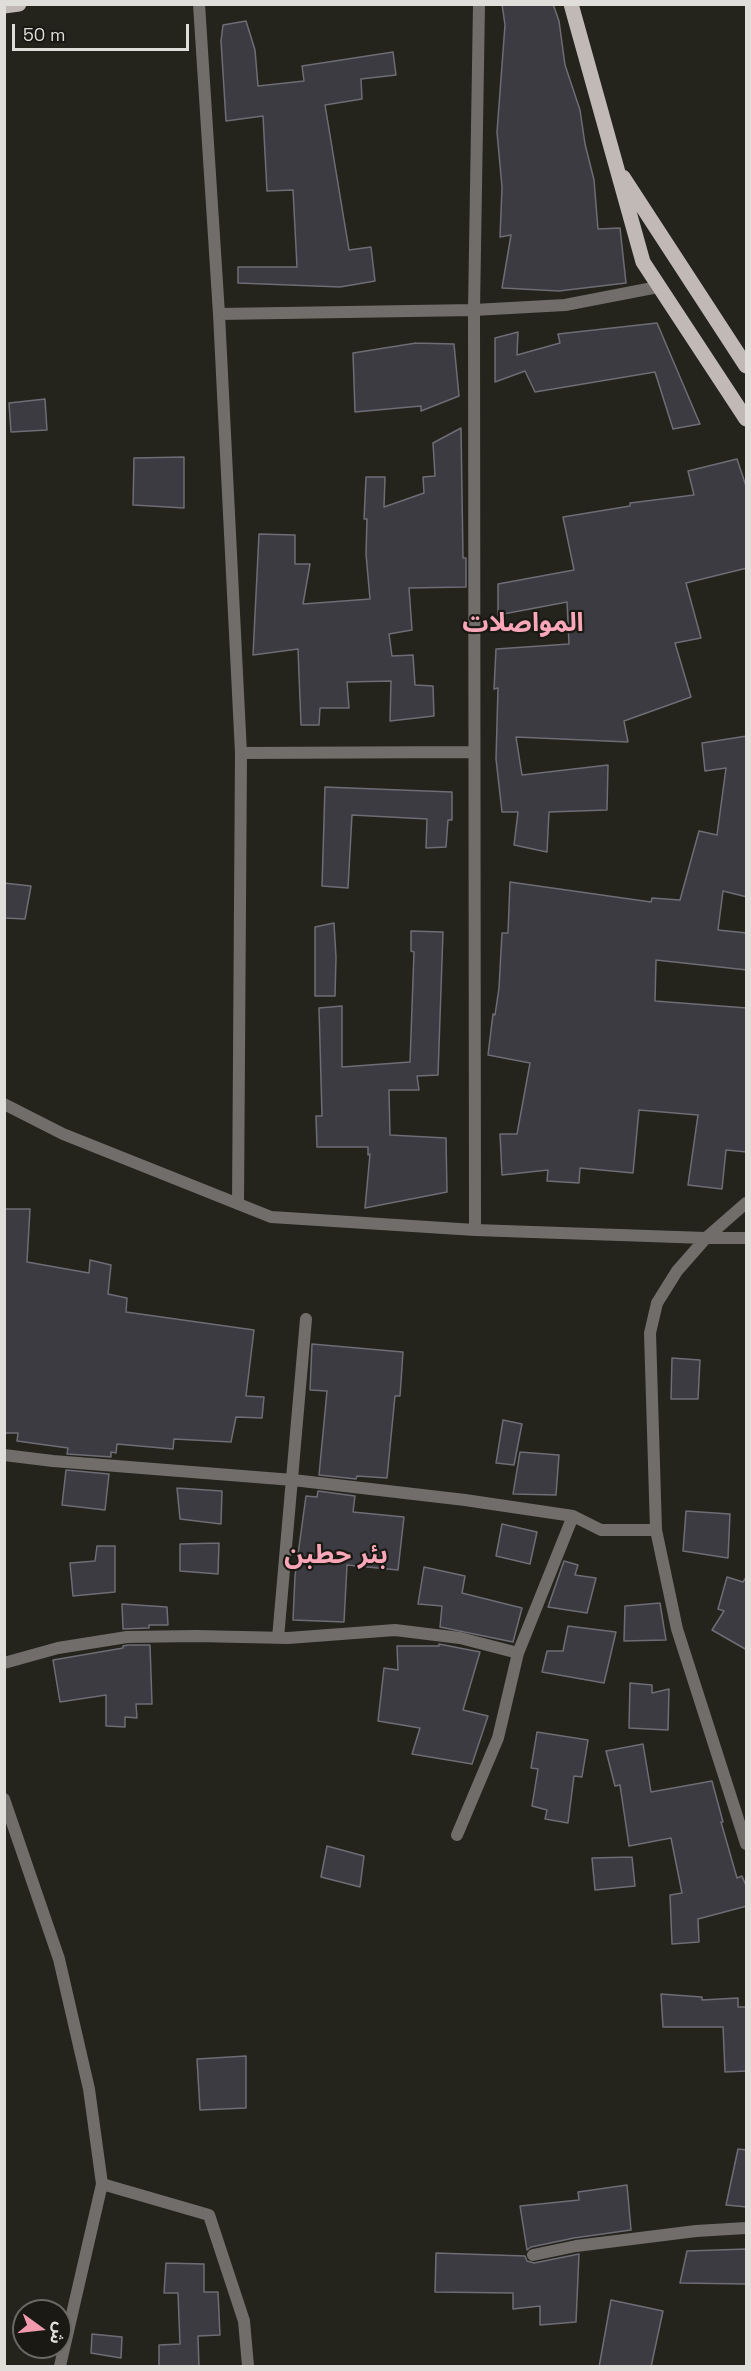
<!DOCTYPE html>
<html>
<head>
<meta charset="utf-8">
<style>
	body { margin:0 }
	#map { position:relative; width:751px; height:2371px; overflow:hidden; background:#24231c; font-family:"Space Grotesk","Noto Sans Arabic",sans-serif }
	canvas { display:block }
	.frame { position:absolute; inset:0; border:6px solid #dfdeda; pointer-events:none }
	.north { position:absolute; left:12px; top:2299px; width:60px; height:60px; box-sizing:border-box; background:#1b1913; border:2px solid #696863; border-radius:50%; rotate:105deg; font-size:16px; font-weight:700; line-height:24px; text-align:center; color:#dfdeda }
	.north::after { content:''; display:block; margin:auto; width:21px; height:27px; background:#f29aae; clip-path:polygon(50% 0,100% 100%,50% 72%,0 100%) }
	.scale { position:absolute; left:12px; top:24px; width:177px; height:27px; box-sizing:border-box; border:3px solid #dfdeda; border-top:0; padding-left:8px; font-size:18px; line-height:21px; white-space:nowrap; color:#dfdeda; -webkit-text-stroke:4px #1b1913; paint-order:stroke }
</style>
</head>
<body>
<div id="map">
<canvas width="751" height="2371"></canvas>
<div class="frame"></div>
<div class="north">ش</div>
<div class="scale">50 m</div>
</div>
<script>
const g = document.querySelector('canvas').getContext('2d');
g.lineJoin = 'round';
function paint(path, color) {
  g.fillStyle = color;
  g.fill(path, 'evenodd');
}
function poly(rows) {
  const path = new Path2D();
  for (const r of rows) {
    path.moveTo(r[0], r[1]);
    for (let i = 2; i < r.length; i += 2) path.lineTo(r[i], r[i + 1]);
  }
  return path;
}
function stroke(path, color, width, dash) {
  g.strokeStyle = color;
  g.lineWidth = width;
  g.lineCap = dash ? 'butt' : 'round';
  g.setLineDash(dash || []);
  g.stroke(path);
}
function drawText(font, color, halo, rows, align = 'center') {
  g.font = font + ' "Space Grotesk","Noto Sans Arabic",sans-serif';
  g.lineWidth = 4.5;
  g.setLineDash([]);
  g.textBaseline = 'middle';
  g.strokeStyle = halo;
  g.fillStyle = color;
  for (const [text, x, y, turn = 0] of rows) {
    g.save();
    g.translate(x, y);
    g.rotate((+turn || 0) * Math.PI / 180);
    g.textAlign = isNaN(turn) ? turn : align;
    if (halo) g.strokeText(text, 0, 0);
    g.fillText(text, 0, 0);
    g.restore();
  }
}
const building = poly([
	[502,4,553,4,559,21,565,65,580,110,585,144,594,180,598,229,620,228,626,283,559,291,502,288,511,235,500,237,502,187,497,132,505,25,502,4],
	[246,21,255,50,258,86,304,81,302,66,393,52,396,75,361,79,362,99,325,105,349,250,371,247,375,281,340,287,238,283,238,267,297,267,293,190,267,191,263,116,226,121,221,41,223,25,246,21],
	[657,323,700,424,673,429,655,372,535,392,525,371,495,382,495,338,518,332,517,355,560,343,558,334,657,323],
	[416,343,454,344,459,396,421,411,421,406,355,412,353,353,416,343],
	[45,399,47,430,11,432,9,403,45,399],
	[461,428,463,558,466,558,466,587,409,588,412,630,389,634,392,656,413,655,415,685,433,686,434,716,390,721,391,681,347,682,349,708,320,708,319,725,301,725,298,649,253,655,259,534,295,535,295,564,310,564,303,604,370,599,366,554,367,519,364,519,366,477,385,477,384,507,424,493,423,477,435,476,433,443,461,428],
	[184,457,184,508,133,505,134,458,184,457],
	[737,459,747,489,747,568,686,583,701,638,675,643,691,697,624,721,628,742,516,737,522,775,608,765,607,810,549,812,547,852,514,845,518,812,502,812,496,759,498,688,494,689,496,649,569,644,567,602,498,615,498,584,574,570,563,517,630,506,630,503,694,495,688,471,737,459],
	[747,736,747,897,723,891,718,930,747,933,747,970,656,960,655,1001,747,1008,747,1152,726,1150,722,1189,688,1185,698,1115,639,1110,633,1173,580,1168,579,1183,547,1181,548,1170,502,1175,500,1134,517,1134,530,1063,488,1055,493,1014,495,1015,499,988,502,933,508,933,510,882,651,902,652,898,680,900,699,831,717,835,726,768,705,771,702,743,747,736],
	[325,787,452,792,452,820,448,820,446,847,426,848,427,819,352,815,348,888,322,886,325,787],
	[4,883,31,886,25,919,4,918,4,883],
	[334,923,336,957,335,996,315,996,315,927,334,923],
	[411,931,443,932,438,1075,417,1076,419,1090,389,1090,390,1135,446,1138,447,1192,365,1208,370,1154,368,1155,368,1147,317,1147,316,1116,322,1116,319,1008,342,1006,342,1067,410,1062,414,952,411,951,411,931],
	[4,1209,30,1209,27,1262,89,1273,90,1260,111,1265,108,1294,127,1298,126,1312,254,1330,246,1396,264,1397,262,1418,236,1417,231,1442,174,1439,173,1449,117,1444,116,1453,111,1452,111,1457,67,1454,68,1448,17,1441,18,1433,4,1433,4,1209],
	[312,1344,403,1352,400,1396,395,1396,387,1478,357,1476,356,1479,319,1475,327,1391,310,1390,312,1344],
	[672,1358,700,1360,698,1399,671,1399,672,1358],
	[503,1420,522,1424,514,1465,496,1463,503,1420],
	[520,1452,559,1455,556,1495,513,1494,520,1452],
	[66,1470,109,1474,105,1510,62,1505,66,1470],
	[177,1488,222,1491,221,1524,180,1519,177,1488],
	[318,1491,355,1496,353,1512,404,1517,398,1570,347,1565,344,1622,293,1620,295,1576,306,1496,317,1497,318,1491],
	[686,1511,730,1514,728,1558,683,1551,686,1511],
	[502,1524,537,1532,530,1564,496,1556,502,1524],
	[219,1543,218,1574,180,1571,180,1544,219,1543],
	[97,1546,115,1546,115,1592,73,1596,70,1563,95,1561,97,1546],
	[564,1561,578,1565,575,1575,596,1578,587,1613,548,1607,564,1561],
	[424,1567,465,1576,462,1593,522,1608,513,1642,440,1627,442,1606,418,1604,424,1567],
	[747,1576,747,1650,712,1630,724,1611,718,1609,727,1577,743,1582,747,1576],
	[660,1603,666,1640,624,1641,625,1606,660,1603],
	[122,1604,167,1607,168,1625,149,1625,149,1628,123,1629,122,1604],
	[568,1626,616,1632,604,1683,542,1672,547,1651,563,1651,568,1626],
	[439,1644,480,1652,463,1710,488,1716,472,1764,412,1754,420,1728,378,1721,384,1668,398,1670,397,1646,439,1646,439,1644],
	[128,1645,150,1645,152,1704,136,1704,137,1718,125,1717,125,1727,106,1726,106,1695,60,1702,53,1660,123,1648,123,1646,128,1645],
	[630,1683,652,1685,652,1693,669,1689,668,1730,629,1728,630,1683],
	[537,1732,588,1740,582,1777,574,1776,568,1823,545,1819,547,1810,532,1806,538,1769,531,1768,537,1732],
	[643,1744,651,1792,712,1781,723,1822,721,1822,737,1878,742,1876,747,1888,747,1906,698,1919,699,1942,672,1944,670,1895,682,1893,671,1838,629,1846,620,1785,615,1786,606,1751,643,1744],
	[327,1846,364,1856,360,1887,321,1877,327,1846],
	[632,1857,635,1886,595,1890,592,1858,632,1857],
	[661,1994,702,1997,702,2000,738,1998,738,2007,747,2007,747,2071,725,2072,723,2027,663,2027,661,1994],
	[246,2056,246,2108,200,2110,197,2059,246,2056],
	[738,2149,747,2150,747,2207,726,2205,738,2149],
	[627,2185,631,2230,574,2238,531,2247,527,2250,520,2206,579,2200,578,2192,627,2185],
	[747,2249,747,2284,680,2283,687,2251,747,2249],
	[436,2253,525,2256,527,2261,534,2263,579,2254,576,2322,540,2325,540,2306,513,2309,513,2293,435,2292,436,2253],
	[166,2263,204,2264,204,2292,218,2292,220,2335,198,2336,199,2367,159,2367,159,2345,180,2344,178,2293,164,2293,166,2263],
	[611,2300,663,2311,651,2367,599,2367,611,2300],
	[92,2334,122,2337,121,2358,91,2353,92,2334]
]);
paint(building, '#3c3b42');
stroke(building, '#6e6d75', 1.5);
stroke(poly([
	[199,4,219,314,241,753,238,1204],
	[479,4,474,310,475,1230,706,1238,746,1238],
	[219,314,474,310,565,305,658,287],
	[241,753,474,752],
	[4,1104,63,1134,271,1217,475,1230],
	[746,1203,706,1238,677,1271,657,1303,650,1333,656,1530,677,1629,746,1844],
	[4,1455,53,1461,293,1480,465,1500,573,1516,601,1530,656,1530],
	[278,1638,306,1319],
	[4,1663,58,1648,127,1637,196,1636,288,1638,395,1630,460,1638,518,1653],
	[4,1799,59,1959,89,2089,102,2184,60,2366],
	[457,1835,498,1738,518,1653,573,1516],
	[102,2184,209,2215,244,2321,248,2366],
	[533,2255,576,2246,696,2231,746,2228]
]), '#716d6b', 12);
stroke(poly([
	[571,4,643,262,746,419],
	[4,6,19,4],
	[623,177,746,366]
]), '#c1b9b5', 15);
drawText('bold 26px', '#faa7b9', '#1b1913', [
	["المواصلات",523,624],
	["بئر حطبن",336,1556]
]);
</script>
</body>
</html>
